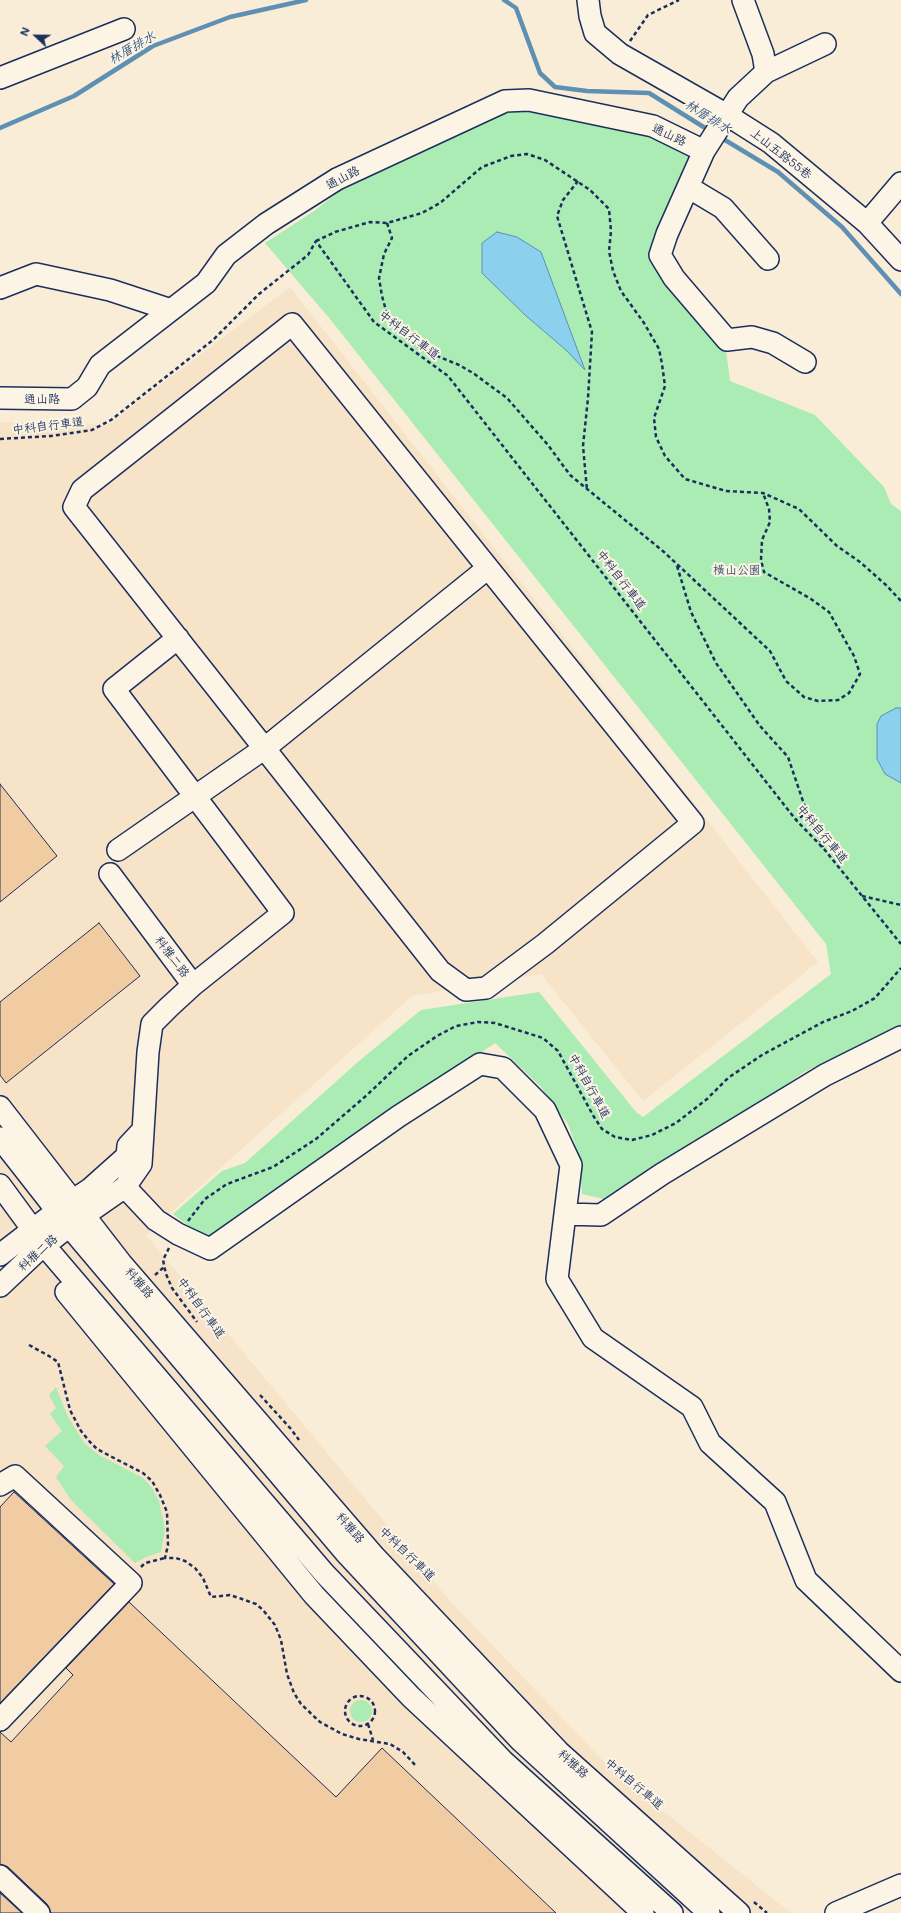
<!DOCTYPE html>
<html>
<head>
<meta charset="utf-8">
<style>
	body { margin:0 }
	#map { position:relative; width:901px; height:1913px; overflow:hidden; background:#faedd7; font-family:Mali,sans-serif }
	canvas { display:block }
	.north { position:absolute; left:16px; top:16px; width:40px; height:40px; -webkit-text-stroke:3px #fcf5e5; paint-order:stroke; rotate:292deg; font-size:11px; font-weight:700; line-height:16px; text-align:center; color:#1b2f5e }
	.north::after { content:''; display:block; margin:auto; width:14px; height:18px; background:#1b2f5e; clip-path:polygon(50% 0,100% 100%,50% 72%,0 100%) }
</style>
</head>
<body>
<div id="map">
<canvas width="901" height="1913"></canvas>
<div class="north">N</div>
</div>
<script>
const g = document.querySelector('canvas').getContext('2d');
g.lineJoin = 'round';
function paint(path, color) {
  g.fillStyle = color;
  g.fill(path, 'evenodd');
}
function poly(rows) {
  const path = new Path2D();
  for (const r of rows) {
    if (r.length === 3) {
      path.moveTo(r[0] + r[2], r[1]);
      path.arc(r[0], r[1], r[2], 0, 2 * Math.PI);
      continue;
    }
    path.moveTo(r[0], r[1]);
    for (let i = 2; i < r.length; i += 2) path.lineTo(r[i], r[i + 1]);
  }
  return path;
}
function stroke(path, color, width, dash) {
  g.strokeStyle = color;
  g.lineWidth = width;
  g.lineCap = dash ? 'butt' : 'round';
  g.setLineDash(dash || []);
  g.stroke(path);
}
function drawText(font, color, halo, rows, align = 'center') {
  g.font = font + ' Mali,"LXGW WenKai TC",sans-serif';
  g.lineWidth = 4;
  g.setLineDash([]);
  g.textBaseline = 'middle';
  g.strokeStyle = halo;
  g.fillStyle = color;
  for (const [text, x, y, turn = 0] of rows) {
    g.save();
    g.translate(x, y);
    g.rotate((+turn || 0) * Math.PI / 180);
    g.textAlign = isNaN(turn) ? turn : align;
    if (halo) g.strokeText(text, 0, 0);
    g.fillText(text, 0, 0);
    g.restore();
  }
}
paint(poly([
	[290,287,818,962,643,1101,541,974,412,996,146,1235,450,1601,613,1771,791,1913,0,1913,0,422,107,425]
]), '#f7e3c7');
paint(poly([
	[519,108,634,126,692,156,655,245,726,350,730,381,815,415,884,487,891,504,901,511,901,1030,863,1045,806,1071,710,1136,626,1184,608,1200,582,1194,579,1155,568,1124,541,1087,495,1043,208,1241,173,1214,222,1171,245,1163,359,1061,421,1010,539,992,636,1112,643,1117,831,974,826,944,330,319,265,243,314,211,341,190,412,157,497,113],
	[56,1387,67,1415,84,1443,99,1455,143,1478,152,1488,159,1501,165,1529,161,1552,146,1557,135,1563,71,1500,56,1477,64,1466,45,1446,62,1431,50,1414,56,1408,49,1395],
	[361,1711,11]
]), '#abecb4');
const water = poly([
	[497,232,517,237,541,252,585,370,566,350,525,315,482,273,482,243,497,232],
	[896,708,901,708,901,783,885,774,877,759,877,724,881,716,896,708]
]);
paint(water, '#8bd0ed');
stroke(water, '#5e90b4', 1);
stroke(poly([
	[504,0,516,8,540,73,555,87,587,91,649,93,710,131],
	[0,128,74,96,153,46,230,17,306,0],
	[720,137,778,172,842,227,901,294]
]), '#5e90b4', 4.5);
const building = poly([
	[0,784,57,856,0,902,0,784],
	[99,923,140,976,6,1083,0,1075,0,1002,99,923],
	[14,1492,114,1584,0,1703,0,1507,14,1492],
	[129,1602,336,1797,382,1748,556,1913,51,1913,47,1904,8,1867,0,1864,0,1732,11,1742,73,1675,66,1668,129,1602],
	[0,1893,22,1913,0,1913,0,1893]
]);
paint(building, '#f1cba1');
stroke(building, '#1b2f5e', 1);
const minor = poly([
	[588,0,590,16,595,33,620,54,727,115,771,143,867,223,901,260],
	[743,0,763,54,766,72],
	[0,78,124,29],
	[704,151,738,98,766,72,825,44],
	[688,187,723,208,768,259],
	[867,223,901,183],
	[0,288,36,274,110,290,171,310],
	[292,324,693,823,545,944,486,988,466,990,440,971,74,507,82,490,292,324],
	[0,398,72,399,87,387,100,365,206,283,226,255,266,224,337,179,505,101,529,100,653,126,704,151,667,234,660,255,674,278,727,340,752,337,773,343,805,362],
	[178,638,114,689,283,913,193,985],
	[118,850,265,748,488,568],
	[0,1107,121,1263,375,1557,559,1752,739,1913],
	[0,1138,69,1226,345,1552,521,1741,709,1913],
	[0,1185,44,1245,324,1573,503,1761,672,1913],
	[125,1187,156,1220,178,1234,210,1249,399,1116,480,1064,503,1068,545,1110,571,1165,557,1279,593,1338,692,1407,710,1443,775,1502,806,1580,901,1671],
	[565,1214,601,1215,662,1174,825,1075,901,1037],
	[0,1255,57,1211,90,1189,127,1156,128,1146,142,1131],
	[0,1286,35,1253,69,1226,125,1187,141,1164,148,1052,152,1024,169,1007,193,985,110,874],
	[66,1292,314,1595,411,1697,643,1913],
	[0,1485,15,1476,131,1583,0,1720],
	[0,1876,39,1913],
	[836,1913,901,1885]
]);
stroke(minor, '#1b2f5e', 24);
stroke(poly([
	[630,41,648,15,679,0],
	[578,181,563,200,557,216,592,332,588,398,583,446,587,490],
	[387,223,392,238,384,254,379,278,382,296,387,314,410,341,423,350,459,365,473,373,507,398,548,445,570,475,664,552,770,651,786,681,804,697,818,701,838,700,849,693,860,674,854,656,829,612,811,599,764,572,761,560,762,540,770,522,769,509,763,493],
	[316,241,335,232,370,222,387,223,422,213,440,203,482,167,511,156,527,154,545,160,590,190,609,209,611,231,609,251,613,271,621,291,644,323,659,349,662,364,665,386,654,418,656,437,665,456,685,479,726,491,763,493,799,509,837,546,860,562,886,585,901,601],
	[0,439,51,436,92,430,111,420,213,340,259,294,308,255,316,241,374,322,448,376,796,820,824,849,901,944],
	[677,566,691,612,716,663,760,726,788,757,807,813,796,820],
	[807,813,823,847],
	[862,896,901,905],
	[188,1221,205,1199,227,1184,273,1167,316,1139,367,1095,408,1056,437,1036,456,1026,478,1022,495,1023,543,1038,558,1051,594,1117,602,1129,615,1137,632,1140,652,1135,676,1123,707,1099,728,1078,762,1055,823,1022,852,1011,875,998,901,968],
	[169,1248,163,1260,166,1274,172,1288,197,1322],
	[155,1275,164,1267],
	[29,1345,49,1356,58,1362,70,1410,81,1431,90,1442,97,1449,112,1457,143,1473,152,1481,160,1495,167,1512,168,1545,165,1558,176,1558,185,1561,195,1568,203,1578,211,1597,230,1595,239,1598,256,1604,263,1610,275,1625,281,1640,287,1674,294,1693,301,1704,320,1722,342,1734,359,1739,390,1744,403,1752,417,1767],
	[260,1395,291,1429,299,1440],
	[141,1567,145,1563,165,1558],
	[360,1711,15],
	[368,1724,373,1740],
	[754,1902,767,1913]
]), '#1b2f5e', 2.5, [4, 3]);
stroke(minor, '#fcf5e5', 21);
drawText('12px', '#1b2f5e', '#fcf5e5', [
	["通山路",669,135,25],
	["上山五路55巷",781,154,38],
	["通山路",343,178,-28],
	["中科自行車道",409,335,37],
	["通山路",42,399],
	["中科自行車道",48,426,-7],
	["中科自行車道",621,580,52],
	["中科自行車道",822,834,50],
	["科雅二路",172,957,53],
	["中科自行車道",589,1086,61],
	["科雅二路",38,1253,-42],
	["科雅路",139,1283,49],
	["中科自行車道",201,1308,54],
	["科雅路",350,1528,49],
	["中科自行車道",407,1554,44],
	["科雅路",573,1764,42],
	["中科自行車道",634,1784,40]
]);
drawText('12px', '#38556f', '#fcf5e5', [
	["橫山公園",737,570]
]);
drawText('italic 13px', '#375782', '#fcf5e5', [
	["林厝排水",132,48,-30],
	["林厝排水",708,117,32]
]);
</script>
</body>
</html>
